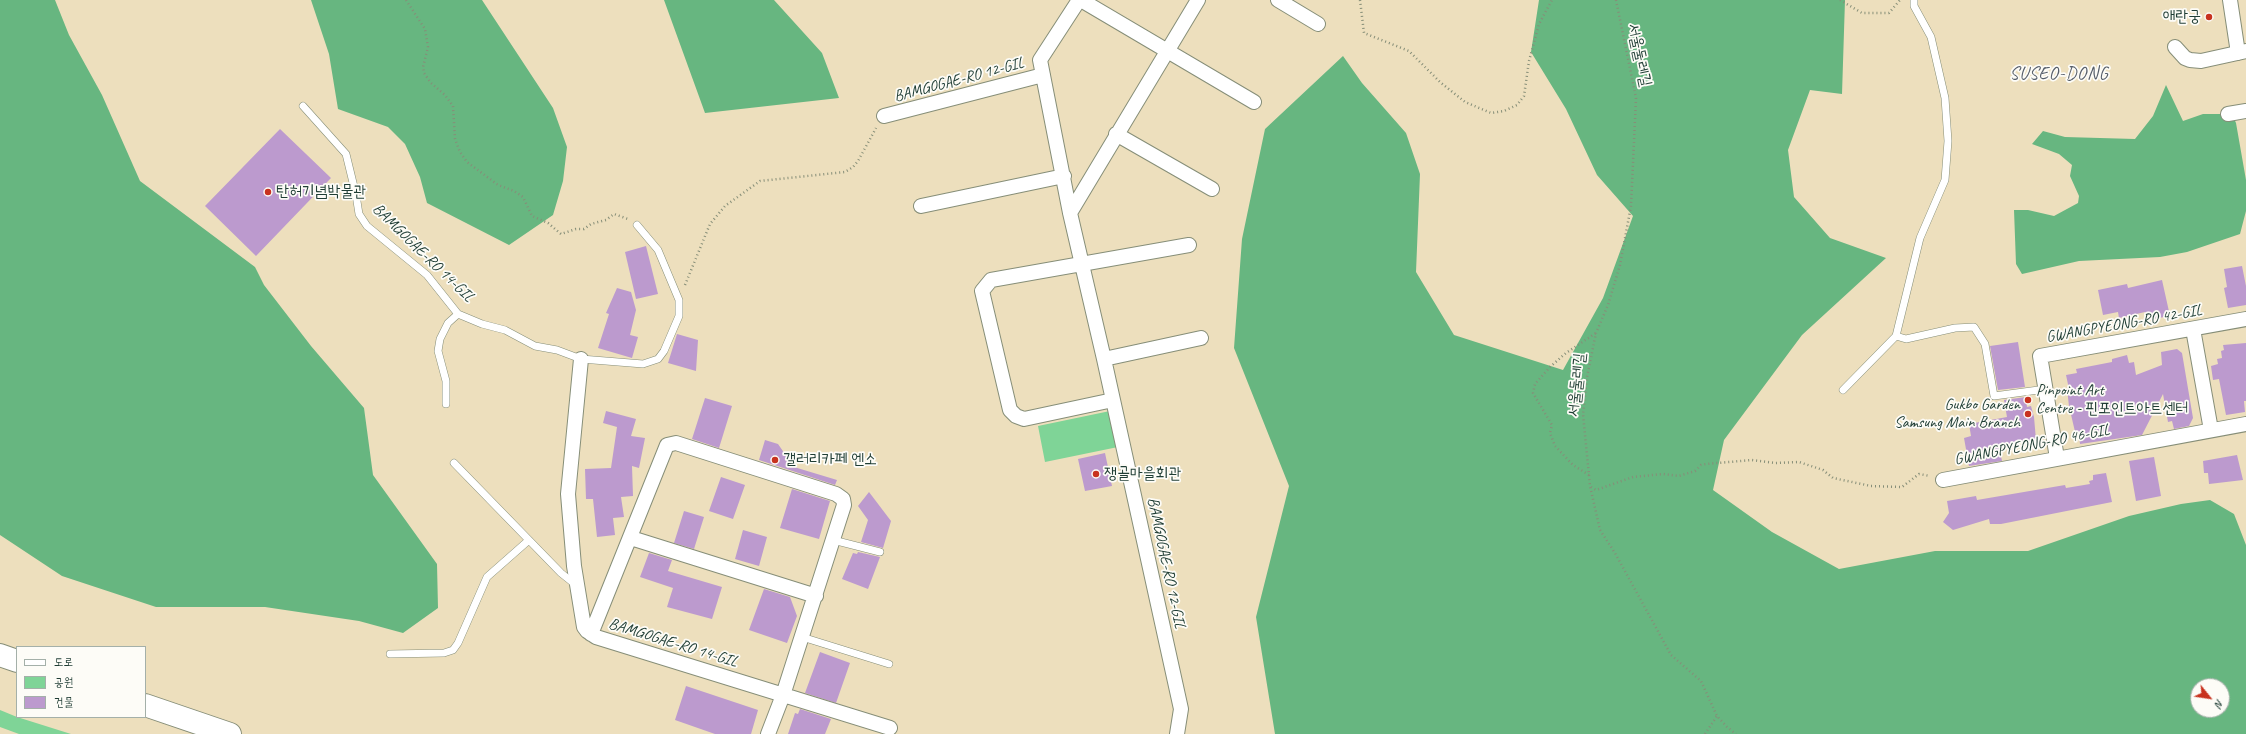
<!DOCTYPE html>
<html>
<head>
<meta charset="utf-8">
<style>
	body { margin:0 }
	#map { position:relative; width:2246px; height:734px; overflow:hidden; background:#eddfbd; font-family:Caveat,"Poor Story",sans-serif }
	canvas { display:block }
	.legend { position:absolute; left:16px; top:646px; width:130px; height:72px; box-sizing:border-box; background:#fdfcf7; border:1px solid #a4b0a9; margin:0; padding:5px 7px; list-style:none; font-size:12px; color:#1f3d34 }
	.legend li { display:flex; align-items:center; gap:8px; height:20px }
	.legend b { width:20px; border:1px solid #a4b0a9 }
	.north { position:absolute; left:2190px; top:678px; width:40px; height:40px; box-sizing:border-box; background:#fdfcf7; border:1px solid #a4b0a9; border-radius:50%; rotate:120deg; font-size:11px; font-weight:700; line-height:16px; text-align:center; color:#1f3d34 }
	.north::after { content:''; display:block; margin:auto; width:14px; height:18px; background:#c8321e; clip-path:polygon(50% 0,100% 100%,50% 72%,0 100%) }
</style>
</head>
<body>
<div id="map">
<canvas width="2246" height="734"></canvas>
<ul class="legend">
<li><b style="height:5px;background:#fff"></b>도로</li>
<li><b style="height:11px;background:#7fd497"></b>공원</li>
<li><b style="height:11px;background:#bc9ace"></b>건물</li>
</ul>
<div class="north">N</div>
</div>
<script>
const g = document.querySelector('canvas').getContext('2d');
g.lineJoin = 'round';
function paint(path, color) {
  g.fillStyle = color;
  g.fill(path, 'evenodd');
}
function poly(rows) {
  const path = new Path2D();
  for (const r of rows) {
    path.moveTo(r[0], r[1]);
    for (let i = 2; i < r.length; i += 2) path.lineTo(r[i], r[i + 1]);
  }
  return path;
}
function stroke(path, color, width, dash) {
  g.strokeStyle = color;
  g.lineWidth = width;
  g.lineCap = dash ? 'butt' : 'round';
  g.setLineDash(dash || []);
  g.stroke(path);
}
function drawText(font, color, halo, rows, align = 'center') {
  g.font = font + ' Caveat,"Poor Story",sans-serif';
  g.lineWidth = 3.5;
  g.setLineDash([]);
  g.textBaseline = 'middle';
  g.strokeStyle = halo;
  g.fillStyle = color;
  for (const [text, x, y, turn = 0] of rows) {
    g.save();
    g.translate(x, y);
    g.rotate((+turn || 0) * Math.PI / 180);
    g.textAlign = isNaN(turn) ? turn : align;
    if (halo) g.strokeText(text, 0, 0);
    g.fillText(text, 0, 0);
    g.restore();
  }
}
paint(poly([
	[1110,411,1118,447,1045,462,1038,426],
	[0,710,17,717,71,734,19,734,0,727]
]), '#7fd497');
paint(poly([
	[0,0,55,0,69,35,102,95,140,181,255,267,264,285,311,346,364,408,373,475,437,564,438,608,403,633,359,621,265,607,156,607,62,576,0,535],
	[311,0,482,0,553,108,567,147,563,181,553,215,509,245,427,203,420,177,405,144,388,127,338,109,329,54],
	[664,0,774,0,822,53,839,98,705,113],
	[1539,0,1845,0,1842,94,1810,90,1788,150,1794,197,1830,238,1886,258,1802,335,1724,440,1713,490,1772,532,1839,569,1935,551,2028,551,2129,516,2181,504,2210,500,2234,514,2246,545,2246,734,1275,734,1256,617,1289,486,1234,348,1242,239,1265,129,1343,56,1362,83,1406,133,1420,174,1416,272,1454,335,1563,370,1603,298,1633,216,1597,175,1566,109,1531,52],
	[2198,686,2222,686,2222,710,2198,710],
	[2166,85,2183,121,2203,114,2232,114,2236,123,2246,180,2246,211,2240,234,2187,252,2160,257,2079,261,2022,274,2016,264,2014,210,2028,210,2054,216,2078,203,2079,196,2070,176,2072,165,2059,154,2032,144,2043,131,2065,137,2135,139,2153,116]
]), '#67b680');
paint(poly([
	[280,129,331,178,256,256,205,206],
	[646,246,658,294,636,299,625,252],
	[2242,266,2246,286,2246,305,2228,308,2224,288,2227,287,2224,269],
	[2162,280,2170,316,2147,320,2145,312,2119,318,2118,312,2103,315,2098,290,2127,284,2128,288],
	[617,288,631,292,636,310,630,335,638,337,632,358,598,348,609,314,606,313],
	[677,334,698,340,696,371,668,363],
	[2018,342,2025,387,1998,390,1990,346],
	[2246,343,2246,401,2244,401,2245,412,2226,415,2219,379,2213,380,2211,366,2218,364,2217,359,2222,358,2221,351,2224,350,2223,345],
	[2177,349,2182,353,2193,418,2189,426,2174,429,2172,421,2168,422,2163,394,2142,435,2080,444,2079,436,2076,436,2069,406,2067,389,2069,389,2066,375,2077,373,2076,369,2112,362,2112,359,2127,355,2129,363,2134,362,2136,375,2162,365,2161,352],
	[2026,397,2027,407,2031,406,2034,417,2036,440,1999,447,2002,461,1969,466,1964,438,1971,436,1969,424,2007,417,2004,400],
	[705,398,732,406,719,448,692,439],
	[606,411,636,419,631,436,645,438,639,468,632,466,633,496,621,497,624,517,613,518,615,535,597,537,593,499,586,499,585,469,611,468,617,427,603,423],
	[765,440,778,444,794,467,837,480,835,485,759,460],
	[1105,453,1112,486,1085,491,1078,459],
	[2237,455,2243,480,2209,484,2208,473,2204,473,2203,461],
	[2154,457,2161,496,2136,501,2129,461],
	[2106,473,2112,502,2001,524,1990,524,1989,519,1953,530,1943,522,1949,513,1947,501,1976,496,1977,500,2065,485,2066,488,2090,484,2089,481,2093,480,2093,475],
	[721,477,745,485,733,519,709,511],
	[792,489,830,501,819,539,780,528],
	[869,492,891,521,883,548,861,542,868,520,858,506],
	[684,511,704,517,694,549,674,543],
	[743,530,767,537,759,566,735,559],
	[858,552,880,557,868,589,842,579,853,553,857,554],
	[649,553,672,560,668,571,722,587,712,619,667,607,673,588,640,577],
	[764,589,790,597,797,616,787,643,749,630],
	[820,652,850,663,836,703,805,693],
	[686,686,758,710,751,734,715,734,675,720],
	[800,709,831,719,825,734,788,734,795,713,798,714]
]), '#bc9ace');
const service = poly([
	[303,106,346,154,356,195,359,214,367,226,427,275,458,314,482,324,505,330,535,346,557,350,581,359,643,364,658,359,664,351,679,316,679,300,658,250,637,225],
	[1896,336,1906,339,1955,328,1974,327,1985,344,1994,396,2046,389],
	[1843,390,1896,336,1920,238,1945,180,1948,141,1945,98,1931,37,1914,6,1914,0],
	[446,404,446,381,438,351,440,339,448,323,458,314],
	[454,463,561,573,576,585],
	[833,540,880,552],
	[802,637,889,664],
	[390,654,444,653,453,650,458,643,487,577,529,540]
]);
const minor = poly([
	[1079,0,1040,60,1070,213,1104,359,1181,709,1177,734],
	[1081,0,1254,102],
	[1278,0,1318,24],
	[2230,0,2238,53],
	[2175,47,2185,58,2190,60,2201,61,2246,51],
	[2228,114,2246,111],
	[884,116,1043,75],
	[1116,134,1212,189],
	[921,206,1064,176],
	[1070,213,1198,0],
	[2193,329,2211,430],
	[581,359,568,494,574,566,584,627,587,631,596,637,890,728],
	[1104,359,1201,338],
	[1113,400,1024,419,1016,416,1010,410,982,291,991,280,1189,245],
	[2057,458,2040,356,2246,319],
	[1943,480,2246,424],
	[631,538,816,596],
	[591,634,667,445,676,443,836,494,843,499,844,505,783,695,768,734]
]);
const primary = poly([
	[0,655,17,661],
	[145,705,230,734]
]);
stroke(service, '#868e78', 8);
stroke(minor, '#868e78', 16);
stroke(primary, '#868e78', 24);
stroke(poly([
	[406,0,425,29,428,47,423,67,424,73,431,83,445,95,453,106,455,139,460,152,467,162,498,185,514,191,523,197,532,216,548,223,561,234,576,229,584,229,591,224,606,220,614,214,628,219],
	[1360,0,1364,33,1409,51,1440,82,1465,102,1491,113,1504,111,1517,105,1524,96,1529,61,1539,24,1552,0],
	[1616,0,1636,98,1631,206,1620,265,1608,305,1596,333,1587,377,1583,414,1590,486,1600,530,1615,553,1671,655,1701,681,1717,716,1727,727,1736,734],
	[1840,0,1862,13,1889,13,1900,0],
	[685,285,710,224,725,206,760,181,845,172,853,167,858,161,876,128],
	[1589,475,1573,465,1555,446,1550,433,1552,425,1533,393,1535,384,1550,367,1566,353,1596,333],
	[1591,487,1596,490,1633,477,1663,474,1679,476,1695,471,1701,465,1706,464,1752,460,1775,463,1799,462,1823,470,1833,478,1871,486,1902,487,1919,474,1930,476],
	[1705,734,1717,716]
]), '#868e78', 2.5, [1, 3]);
stroke(service, '#fff', 7);
stroke(minor, '#fff', 14);
stroke(primary, '#fff', 22);
for (const [x, y, r, color] of [
	[2209,17,4,"#c8321e"],
	[268,192,4,"#c8321e"],
	[2028,400,4,"#c8321e"],
	[2028,414,4,"#c8321e"],
	[775,460,4,"#c8321e"],
	[1096,474,4,"#c8321e"]
]) {
  const dot = new Path2D();
  dot.arc(x, y, r, 0, 2 * Math.PI);
  g.fillStyle = color;
  g.fill(dot);
  stroke(dot, '#fdfcf7', 1.5);
}
drawText('16px', '#1f3d34', '#fdfcf7', [
	["애란궁",2201,17,"right"],
	["탄허기념박물관",276,192],
	["Pinpoint Art",2036,391],
	["Centre - 핀포인트아트센터",2036,409],
	["Gukbo Garden",2020,405,"right"],
	["Samsung Main Branch",2020,423,"right"],
	["갤러리카페 엔소",783,460],
	["쟁골마을회관",1104,474]
], 'left');
drawText('16px', '#1f3d34', '#fdfcf7', [
	["서울둘레길",1639,55,78],
	["BAMGOGAE-RO 12-GIL",959,80,-15],
	["BAMGOGAE-RO 14-GIL",423,253,44],
	["GWANGPYEONG-RO 42-GIL",2124,324,-10],
	["서울둘레길",1577,385,-84],
	["GWANGPYEONG-RO 46-GIL",2032,445,-11],
	["BAMGOGAE-RO 12-GIL",1166,563,78],
	["BAMGOGAE-RO 14-GIL",673,643,17]
]);
g.letterSpacing = '1px';
drawText('18px', '#565e6a', '#fdfcf7', [
	["SUSEO-DONG",2059,74]
]);
g.letterSpacing = '0px';
</script>
</body>
</html>
